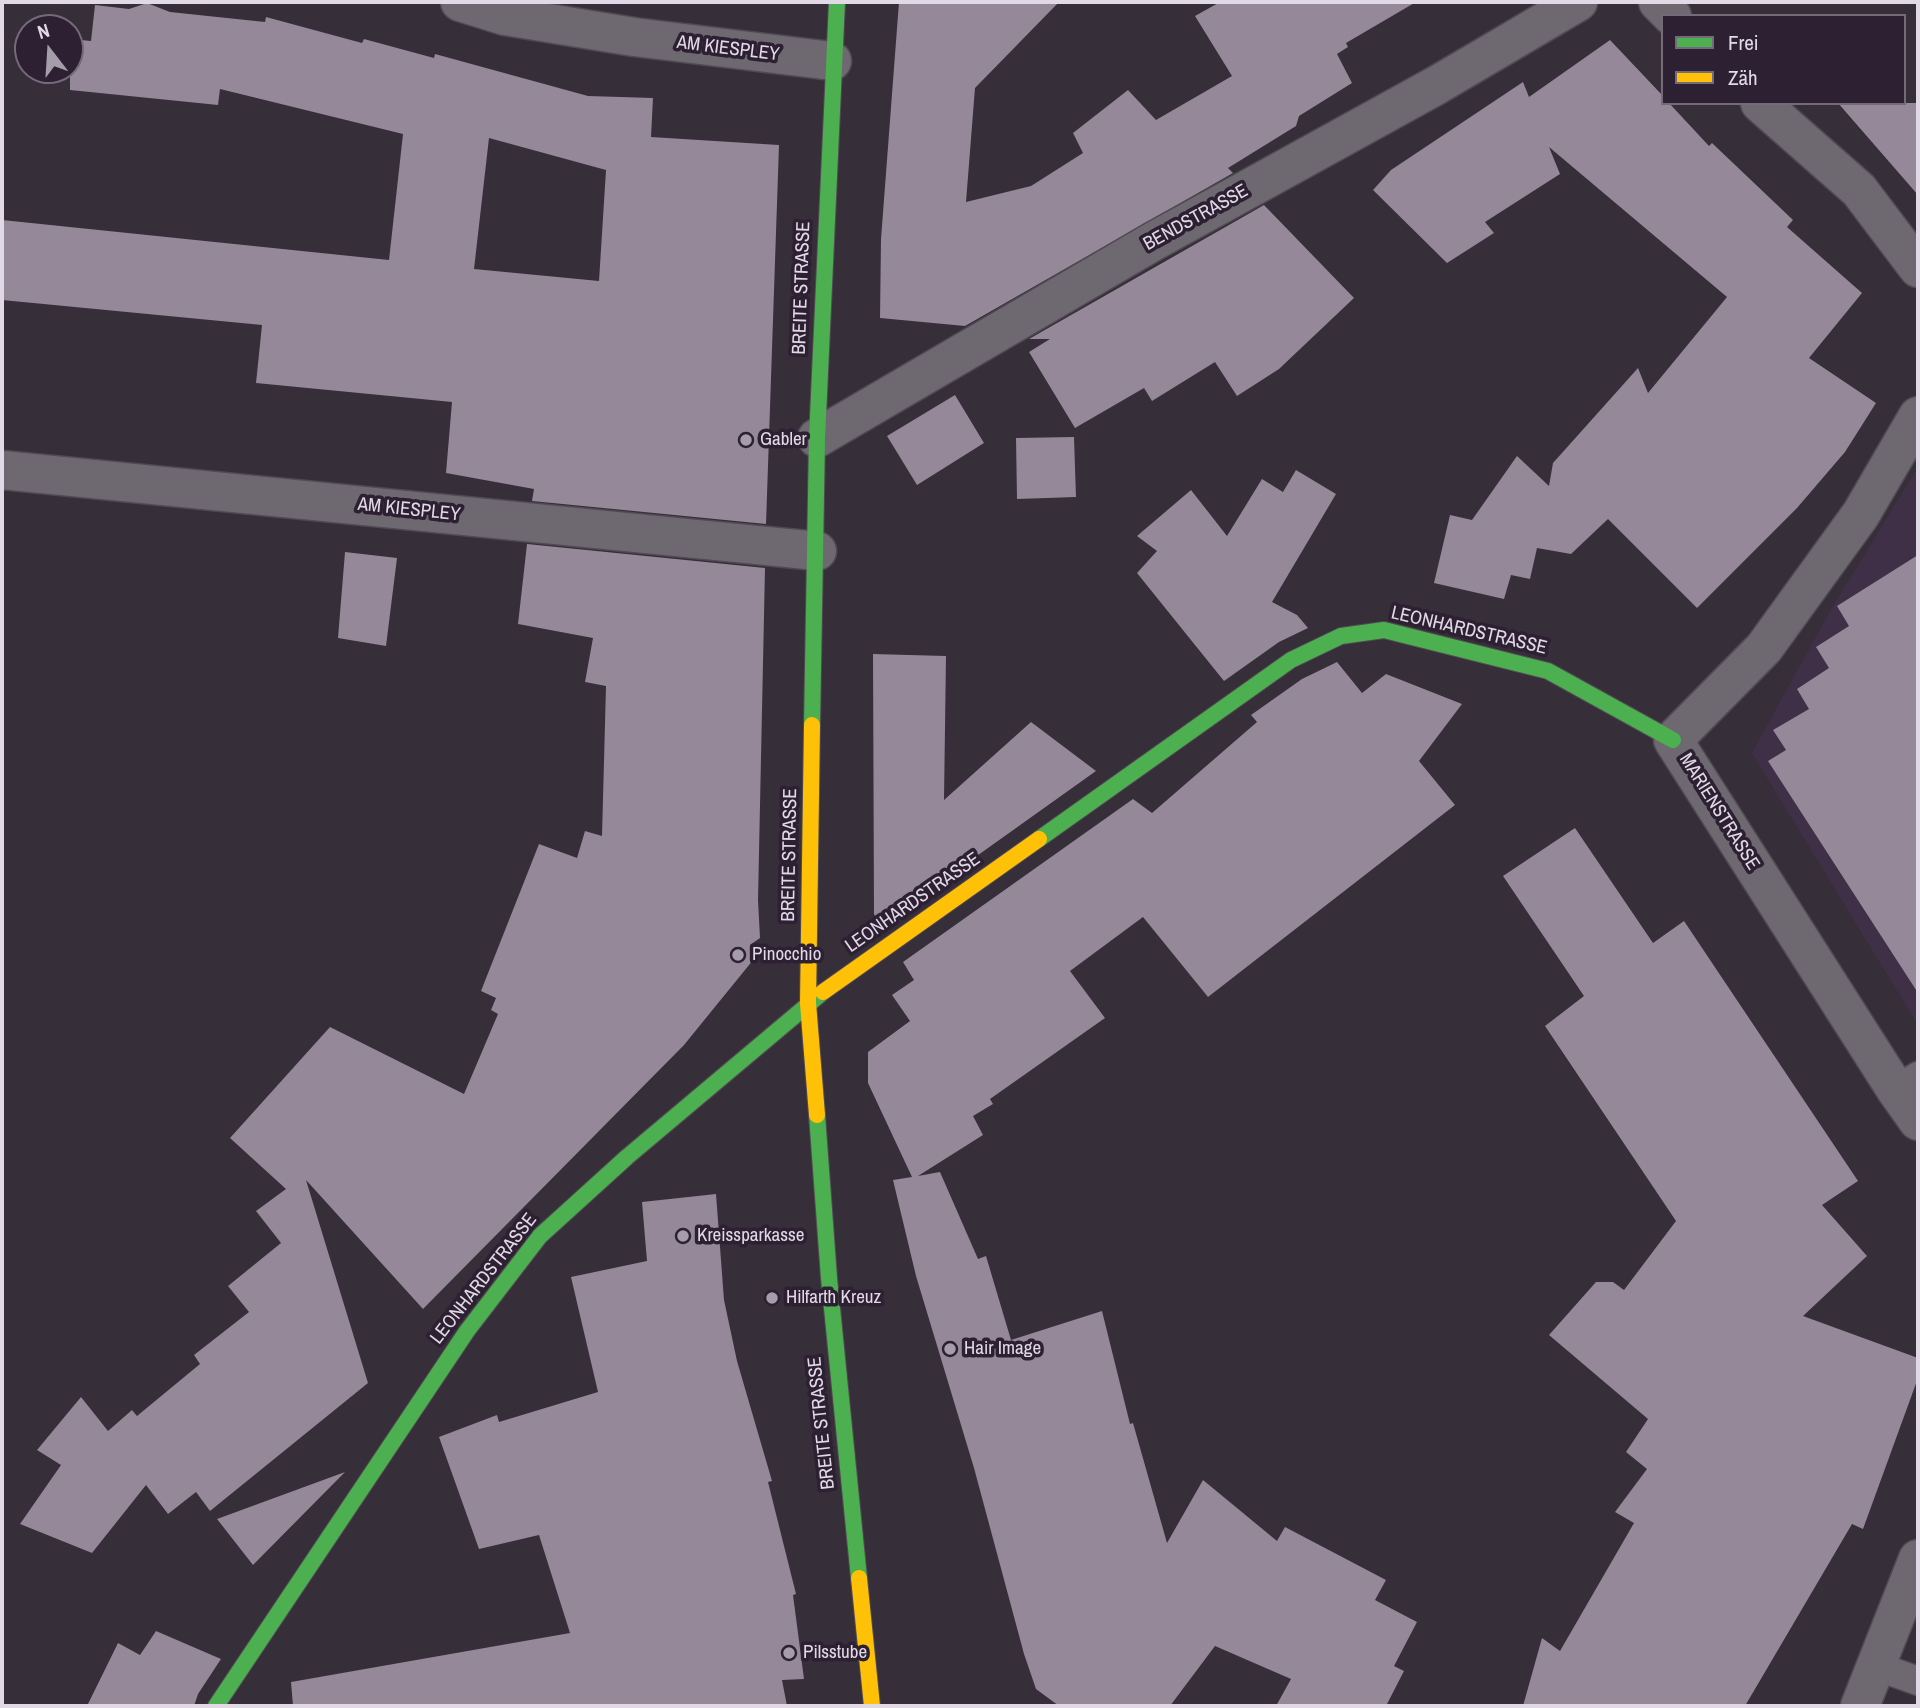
<!DOCTYPE html>
<html>
<head>
<meta charset="utf-8">
<style>
	body { margin:0 }
	#map { position:relative; width:1920px; height:1708px; overflow:hidden; background:#362e39; font-family:"Archivo Narrow",sans-serif }
	canvas { display:block }
	.frame { position:absolute; inset:0; border:4px solid #e1d9e5; pointer-events:none }
	.legend { position:absolute; left:1661px; top:14px; width:245px; height:91px; box-sizing:border-box; background:#2d2033; border:2px solid #756a7a; margin:0; padding:9px 12px; list-style:none; font-size:21px; color:#e1d9e5 }
	.legend li { display:flex; align-items:center; gap:14px; height:35px }
	.legend b { width:35px; border:2px solid #756a7a }
	.north { position:absolute; left:14px; top:14px; width:70px; height:70px; box-sizing:border-box; background:#2d2033; border:2px solid #756a7a; border-radius:50%; rotate:343deg; font-size:19px; font-weight:700; line-height:28px; text-align:center; color:#e1d9e5 }
	.north::after { content:''; display:block; margin:auto; width:24px; height:32px; background:#a59da9; clip-path:polygon(50% 0,100% 100%,50% 72%,0 100%) }
</style>
</head>
<body>
<div id="map">
<canvas width="1920" height="1708"></canvas>
<div class="frame"></div>
<ul class="legend">
<li><b style="height:9px;background:#4caf50"></b>Frei</li>
<li><b style="height:9px;background:#ffc107"></b>Zäh</li>
</ul>
<div class="north">N</div>
</div>
<script>
const g = document.querySelector('canvas').getContext('2d');
g.lineJoin = 'round';
function paint(path, color) {
  g.fillStyle = color;
  g.fill(path, 'evenodd');
}
function poly(rows) {
  const path = new Path2D();
  for (const r of rows) {
    path.moveTo(r[0], r[1]);
    for (let i = 2; i < r.length; i += 2) path.lineTo(r[i], r[i + 1]);
  }
  return path;
}
function stroke(path, color, width, dash) {
  g.strokeStyle = color;
  g.lineWidth = width;
  g.lineCap = dash ? 'butt' : 'round';
  g.setLineDash(dash || []);
  g.stroke(path);
}
function drawText(font, color, halo, rows, align = 'center') {
  g.font = font + ' "Archivo Narrow",sans-serif';
  g.lineWidth = 7;
  g.setLineDash([]);
  g.textBaseline = 'middle';
  g.strokeStyle = halo;
  g.fillStyle = color;
  for (const [text, x, y, turn = 0] of rows) {
    g.save();
    g.translate(x, y);
    g.rotate((+turn || 0) * Math.PI / 180);
    g.textAlign = isNaN(turn) ? turn : align;
    if (halo) g.strokeText(text, 0, 0);
    g.fillText(text, 0, 0);
    g.restore();
  }
}
paint(poly([
	[1918,467,1918,1025,1752,753,1830,611]
]), '#403047');
paint(poly([
	[899,2,1059,2,975,88,966,202,1031,186,1083,153,1073,133,1128,90,1156,120,1232,76,1195,16,1220,2,1416,2,1346,43,1348,47,1337,54,1352,83,1299,116,1296,126,1228,168,1233,173,965,326,880,318,881,239],
	[147,3,170,12,265,22,266,17,362,43,364,39,434,58,435,54,588,96,653,98,651,137,779,145,766,524,532,501,534,489,446,473,452,402,256,383,262,325,2,300,2,220,389,260,403,134,220,89,218,105,70,90,70,39,91,41,95,5,129,9],
	[489,138,606,170,599,281,474,269],
	[1610,40,1663,96,1663,103,1669,103,1709,146,1712,143,1793,220,1787,227,1862,293,1809,358,1876,403,1845,452,1797,508,1697,608,1608,519,1571,554,1537,548,1530,579,1511,575,1504,599,1434,583,1450,515,1472,520,1517,456,1549,486,1553,463,1638,368,1648,393,1727,297,1549,147,1560,174,1485,222,1494,233,1447,263,1373,190,1391,170,1523,82,1529,97],
	[1838,103,1918,103,1918,195],
	[1264,205,1354,298,1279,369,1237,396,1215,362,1152,401,1144,388,1075,428,1029,352,1050,339,1029,339],
	[955,395,984,443,917,485,887,436],
	[1074,437,1076,497,1017,499,1016,438],
	[1296,470,1336,494,1272,602,1297,615,1308,628,1279,642,1224,681,1137,573,1157,551,1137,536,1191,490,1227,536,1262,479,1283,492],
	[527,544,765,568,758,900,760,938,750,945,758,954,684,1045,423,1309,306,1180,368,1383,210,1511,196,1492,168,1514,146,1485,92,1553,20,1524,61,1465,37,1450,81,1397,108,1431,132,1410,137,1416,200,1364,194,1355,249,1312,228,1286,281,1243,256,1211,286,1189,230,1138,330,1027,464,1094,498,1014,491,1010,496,998,481,991,539,844,577,858,585,831,602,836,606,686,585,682,593,638,518,624],
	[345,552,397,558,386,646,338,638],
	[1918,555,1918,993,1768,761,1786,750,1773,730,1809,709,1797,689,1829,668,1816,647,1849,626,1837,606],
	[873,654,946,656,944,800,1031,722,1096,771,880,925,874,914],
	[1337,662,1362,693,1386,674,1462,704,1419,761,1455,805,1208,997,1143,917,1070,971,1105,1018,990,1099,993,1104,973,1116,983,1135,918,1176,940,1172,978,1259,986,1256,1011,1340,1102,1311,1130,1424,1133,1423,1167,1543,1203,1480,1277,1541,1285,1527,1386,1580,1375,1600,1417,1622,1394,1666,1404,1671,1386,1706,1276,1706,1291,1679,1215,1646,1170,1706,1059,1706,1036,1689,1024,1654,974,1468,916,1276,893,1180,912,1177,868,1083,868,1052,910,1021,892,995,914,980,903,962,1133,799,1152,813,1257,722,1251,715,1302,679],
	[1575,828,1653,943,1684,921,1858,1181,1822,1205,1867,1256,1803,1316,1918,1358,1918,1378,1863,1529,1852,1524,1745,1706,1523,1706,1542,1638,1560,1651,1634,1523,1615,1512,1647,1469,1626,1452,1648,1419,1549,1335,1596,1282,1613,1282,1624,1290,1676,1221,1545,1026,1584,996,1503,876],
	[716,1194,724,1300,737,1361,772,1481,768,1482,796,1594,793,1595,804,1679,782,1680,787,1706,293,1706,291,1682,570,1633,539,1535,479,1549,439,1437,497,1415,499,1422,598,1392,571,1277,647,1261,642,1202],
	[345,1472,253,1565,217,1519],
	[156,1631,221,1659,198,1694,194,1706,87,1706,118,1643,140,1655]
]), '#948899');
const lane = poly([
	[1896,1090,1918,1076],
	[1876,1666,1918,1681]
]);
const street = poly([
	[460,2,505,16,634,37,832,61],
	[1658,2,1672,16],
	[1760,103,1859,190,1918,268],
	[1918,416,1861,514,1764,648,1673,740,1896,1090,1918,1121],
	[817,438,1154,241,1437,85,1578,2],
	[2,470,817,551],
	[1860,1706,1918,1559]
]);
const fast = poly([
	[812,725,817,438,837,2],
	[1039,839,1291,660,1341,636,1384,630,1548,671,1673,740],
	[817,1115,829,1278,859,1578],
	[216,1706,467,1331,540,1236,627,1157,823,992]
]);
const slow = poly([
	[812,725,808,1003,817,1115],
	[823,992,1039,839],
	[859,1578,872,1706]
]);
stroke(lane, '#514a53', 31);
stroke(street, '#514a53', 41);
stroke(fast, '#514a53', 18);
stroke(slow, '#514a53', 18);
stroke(lane, '#6e6971', 28);
stroke(street, '#6e6971', 38);
stroke(fast, '#4caf50', 16);
stroke(slow, '#ffc107', 16);
for (const [x, y, r, color] of [
	[746,440,7,"#a59da9"],
	[738,955,7,"#a59da9"],
	[683,1236,7,"#a59da9"],
	[772,1298,7,"#a59da9"],
	[950,1349,7,"#a59da9"],
	[789,1653,7,"#a59da9"]
]) {
  const dot = new Path2D();
  dot.arc(x, y, r, 0, 2 * Math.PI);
  g.fillStyle = color;
  g.fill(dot);
  stroke(dot, '#2d2033', 2.5);
}
drawText('19px', '#e1d9e5', '#2d2033', [
	["AM KIESPLEY",728,49,7],
	["BENDSTRASSE",1196,218,-29],
	["BREITE STRASSE",802,288,-88],
	["AM KIESPLEY",409,510,6],
	["LEONHARDSTRASSE",1469,631,13],
	["MARIENSTRASSE",1719,812,58],
	["BREITE STRASSE",790,855,-89],
	["LEONHARDSTRASSE",913,903,-35],
	["LEONHARDSTRASSE",484,1279,-52],
	["BREITE STRASSE",822,1423,-96]
]);
drawText('19px', '#e1d9e5', '#2d2033', [
	["Gabler",760,440],
	["Pinocchio",752,955],
	["Kreissparkasse",697,1236],
	["Hilfarth Kreuz",786,1298],
	["Hair Image",964,1349],
	["Pilsstube",803,1653]
], 'left');
</script>
</body>
</html>
